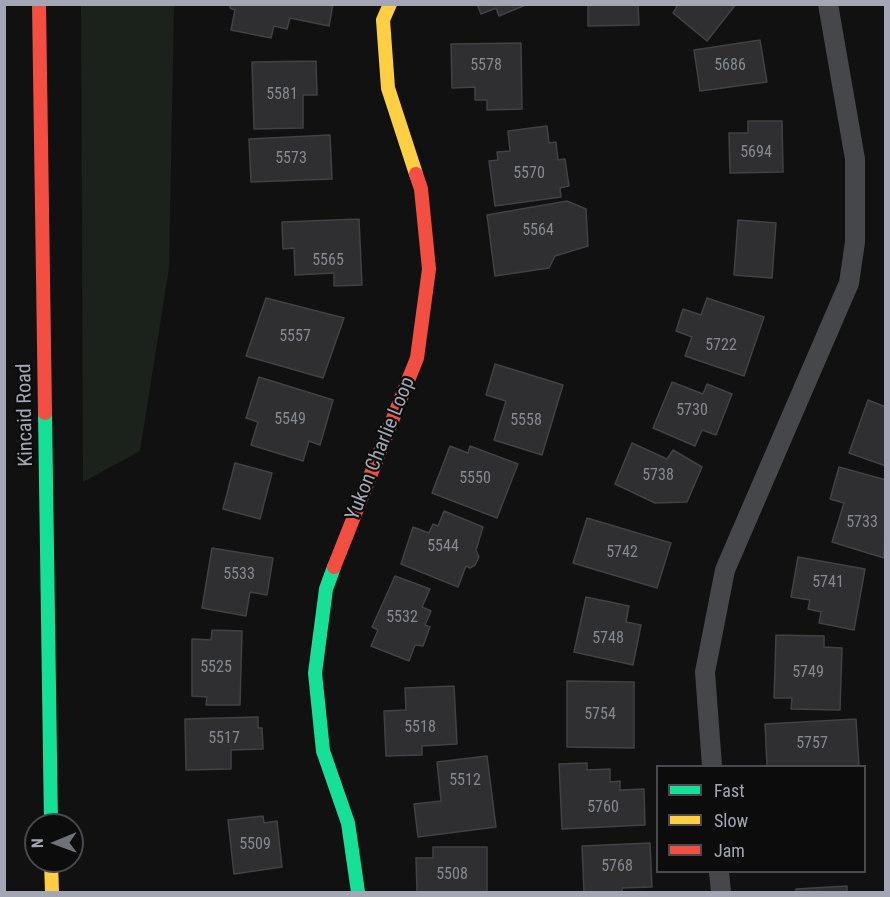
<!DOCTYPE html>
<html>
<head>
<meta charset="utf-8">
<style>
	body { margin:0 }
	#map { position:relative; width:890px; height:897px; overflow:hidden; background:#111112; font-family:"Roboto Condensed",sans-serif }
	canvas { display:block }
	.frame { position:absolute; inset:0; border:6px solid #a2a7b3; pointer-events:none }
	.legend { position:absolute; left:656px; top:765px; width:210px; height:108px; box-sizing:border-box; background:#0c0c0d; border:2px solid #484a4f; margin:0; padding:8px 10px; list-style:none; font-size:18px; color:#a2a7b3 }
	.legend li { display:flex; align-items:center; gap:12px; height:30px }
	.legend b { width:30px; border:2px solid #484a4f }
	.north { position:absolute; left:24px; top:813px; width:60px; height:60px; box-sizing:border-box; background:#0c0c0d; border:2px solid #484a4f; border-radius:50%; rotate:269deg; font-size:16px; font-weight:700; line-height:24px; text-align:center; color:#a2a7b3 }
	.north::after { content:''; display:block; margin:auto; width:21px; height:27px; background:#6f727b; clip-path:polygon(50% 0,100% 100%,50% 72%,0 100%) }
</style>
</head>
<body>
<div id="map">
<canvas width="890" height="897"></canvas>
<div class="frame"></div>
<ul class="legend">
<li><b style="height:8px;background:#16e098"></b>Fast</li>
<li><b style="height:8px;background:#ffcf43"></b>Slow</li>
<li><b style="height:8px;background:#f24e42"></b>Jam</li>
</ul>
<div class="north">N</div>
</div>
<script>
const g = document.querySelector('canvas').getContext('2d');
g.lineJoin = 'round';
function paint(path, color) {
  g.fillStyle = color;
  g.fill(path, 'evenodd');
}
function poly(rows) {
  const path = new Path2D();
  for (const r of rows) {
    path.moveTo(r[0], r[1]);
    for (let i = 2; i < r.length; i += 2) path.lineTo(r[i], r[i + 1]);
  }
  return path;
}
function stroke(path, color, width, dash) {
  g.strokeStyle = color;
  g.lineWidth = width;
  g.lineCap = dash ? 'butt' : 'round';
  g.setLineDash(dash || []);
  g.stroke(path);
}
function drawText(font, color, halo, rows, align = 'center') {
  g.font = font + ' "Roboto Condensed",sans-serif';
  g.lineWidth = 4.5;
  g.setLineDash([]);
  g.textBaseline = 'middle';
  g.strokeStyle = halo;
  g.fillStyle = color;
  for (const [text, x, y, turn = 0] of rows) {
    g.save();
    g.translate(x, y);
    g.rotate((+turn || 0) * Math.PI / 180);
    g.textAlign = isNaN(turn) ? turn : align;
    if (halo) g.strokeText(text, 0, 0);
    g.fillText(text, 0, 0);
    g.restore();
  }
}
paint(poly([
	[81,5,174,5,169,268,140,451,83,482]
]), '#1b221c');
const building = poly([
	[230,4,333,4,329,26,290,18,287,29,274,26,271,38,231,30,235,10,230,8,230,4],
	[477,4,528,4,499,16,496,8,481,14,477,4],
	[588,4,638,4,639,25,588,26,588,4],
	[674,4,736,4,707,41,673,13,677,7,674,4],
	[760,40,767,82,700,91,694,50,760,40],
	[521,43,522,109,487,110,487,100,475,100,475,87,452,88,451,44,521,43],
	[316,61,317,95,303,95,303,128,254,129,252,62,316,61],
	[748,121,782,121,783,172,730,173,729,133,748,133,748,121],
	[547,126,549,143,556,142,558,160,565,159,569,186,560,188,561,197,495,206,489,161,498,160,497,152,510,151,508,131,547,126],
	[330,135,332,179,251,182,249,139,330,135],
	[567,201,586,209,588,246,555,256,549,268,495,276,487,215,567,201],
	[359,219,362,285,334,286,334,273,295,275,294,248,283,249,282,222,359,219],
	[738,220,776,223,772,278,734,275,738,220],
	[266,298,344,318,323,378,246,356,266,298],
	[707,298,764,317,744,376,685,356,692,337,676,331,683,309,701,315,707,298],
	[495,364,563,385,542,455,494,440,506,401,486,395,495,364],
	[259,377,333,400,320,445,309,441,303,461,251,445,258,422,246,418,259,377],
	[672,382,703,394,707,384,732,394,716,435,702,430,695,446,653,428,672,382],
	[868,400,886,407,886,466,849,453,868,400],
	[632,443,667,459,673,450,702,467,687,502,655,503,615,484,632,443],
	[450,446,468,453,470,446,518,464,497,518,432,493,450,446],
	[235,463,272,473,260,519,223,509,235,463],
	[839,467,886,480,884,558,832,542,844,503,830,499,839,467],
	[444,511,483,527,476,550,479,557,475,565,470,568,466,566,458,587,401,564,413,527,429,533,433,524,438,526,444,511],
	[587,518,671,543,657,588,573,563,587,518],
	[212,548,273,558,267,595,250,592,246,616,202,608,212,548],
	[798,557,865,569,854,630,819,623,821,612,808,609,810,600,791,597,798,557],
	[395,576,430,589,422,607,431,611,425,625,430,627,423,646,415,645,409,661,371,646,378,630,372,627,395,576],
	[586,597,629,606,626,622,641,625,633,665,574,652,586,597],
	[212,630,242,631,240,705,206,705,207,697,192,696,192,639,211,640,212,630],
	[776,635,824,636,824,647,842,648,840,710,791,709,792,698,774,698,776,635],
	[567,681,634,682,634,748,567,747,567,681],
	[454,686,457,744,422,746,422,755,386,756,384,711,406,710,405,688,454,686],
	[258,717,258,728,262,728,263,749,231,750,231,769,186,770,185,719,258,717],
	[856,719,859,766,767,766,765,724,856,719],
	[487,756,496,827,418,837,414,804,441,801,437,762,487,756],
	[587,763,587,770,610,769,610,782,620,781,620,790,644,789,645,825,562,829,559,764,587,763],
	[263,816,264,823,277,821,282,867,234,874,228,820,263,816],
	[650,843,652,887,622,888,622,892,584,892,582,846,650,843],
	[433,847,487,847,487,892,417,892,416,858,433,858,433,847],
	[847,886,847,892,796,892,796,889,847,886]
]);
paint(building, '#2f2f31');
stroke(building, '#404246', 1.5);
stroke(poly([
	[712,766,705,672,725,570,849,283,855,242,855,159,828,4],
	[719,872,721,892]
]), '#46474a', 20);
stroke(poly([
	[45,413,51,825],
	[334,567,326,589,315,673,323,751,348,823,358,892]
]), '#16e098', 14);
stroke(poly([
	[390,4,383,20,388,88,416,174],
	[51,861,52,892]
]), '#ffcf43', 14);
stroke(poly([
	[39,4,45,413],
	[334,567,417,358,429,269,421,189,416,174]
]), '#f24e42', 14);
drawText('16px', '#858992', null, [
	["5578",486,66],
	["5686",730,66],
	["5581",282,95],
	["5694",756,153],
	["5573",291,159],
	["5570",529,174],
	["5564",538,231],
	["5565",328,261],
	["5557",295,337],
	["5722",721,346],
	["5730",692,411],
	["5549",290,420],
	["5558",526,421],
	["5738",658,476],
	["5550",475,479],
	["5733",862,523],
	["5544",443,547],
	["5742",622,553],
	["5533",239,575],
	["5741",828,583],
	["5532",402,618],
	["5748",608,639],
	["5525",216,668],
	["5749",808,673],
	["5754",600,715],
	["5518",420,728],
	["5517",224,739],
	["5757",812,744],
	["5512",465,781],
	["5760",603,808],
	["5509",255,845],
	["5768",617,867],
	["5508",452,875]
]);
drawText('20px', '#a2a7b3', '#0c0c0d', [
	["Kincaid Road",26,415,-91],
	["Yukon Charlie Loop",381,449,-68]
]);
</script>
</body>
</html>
